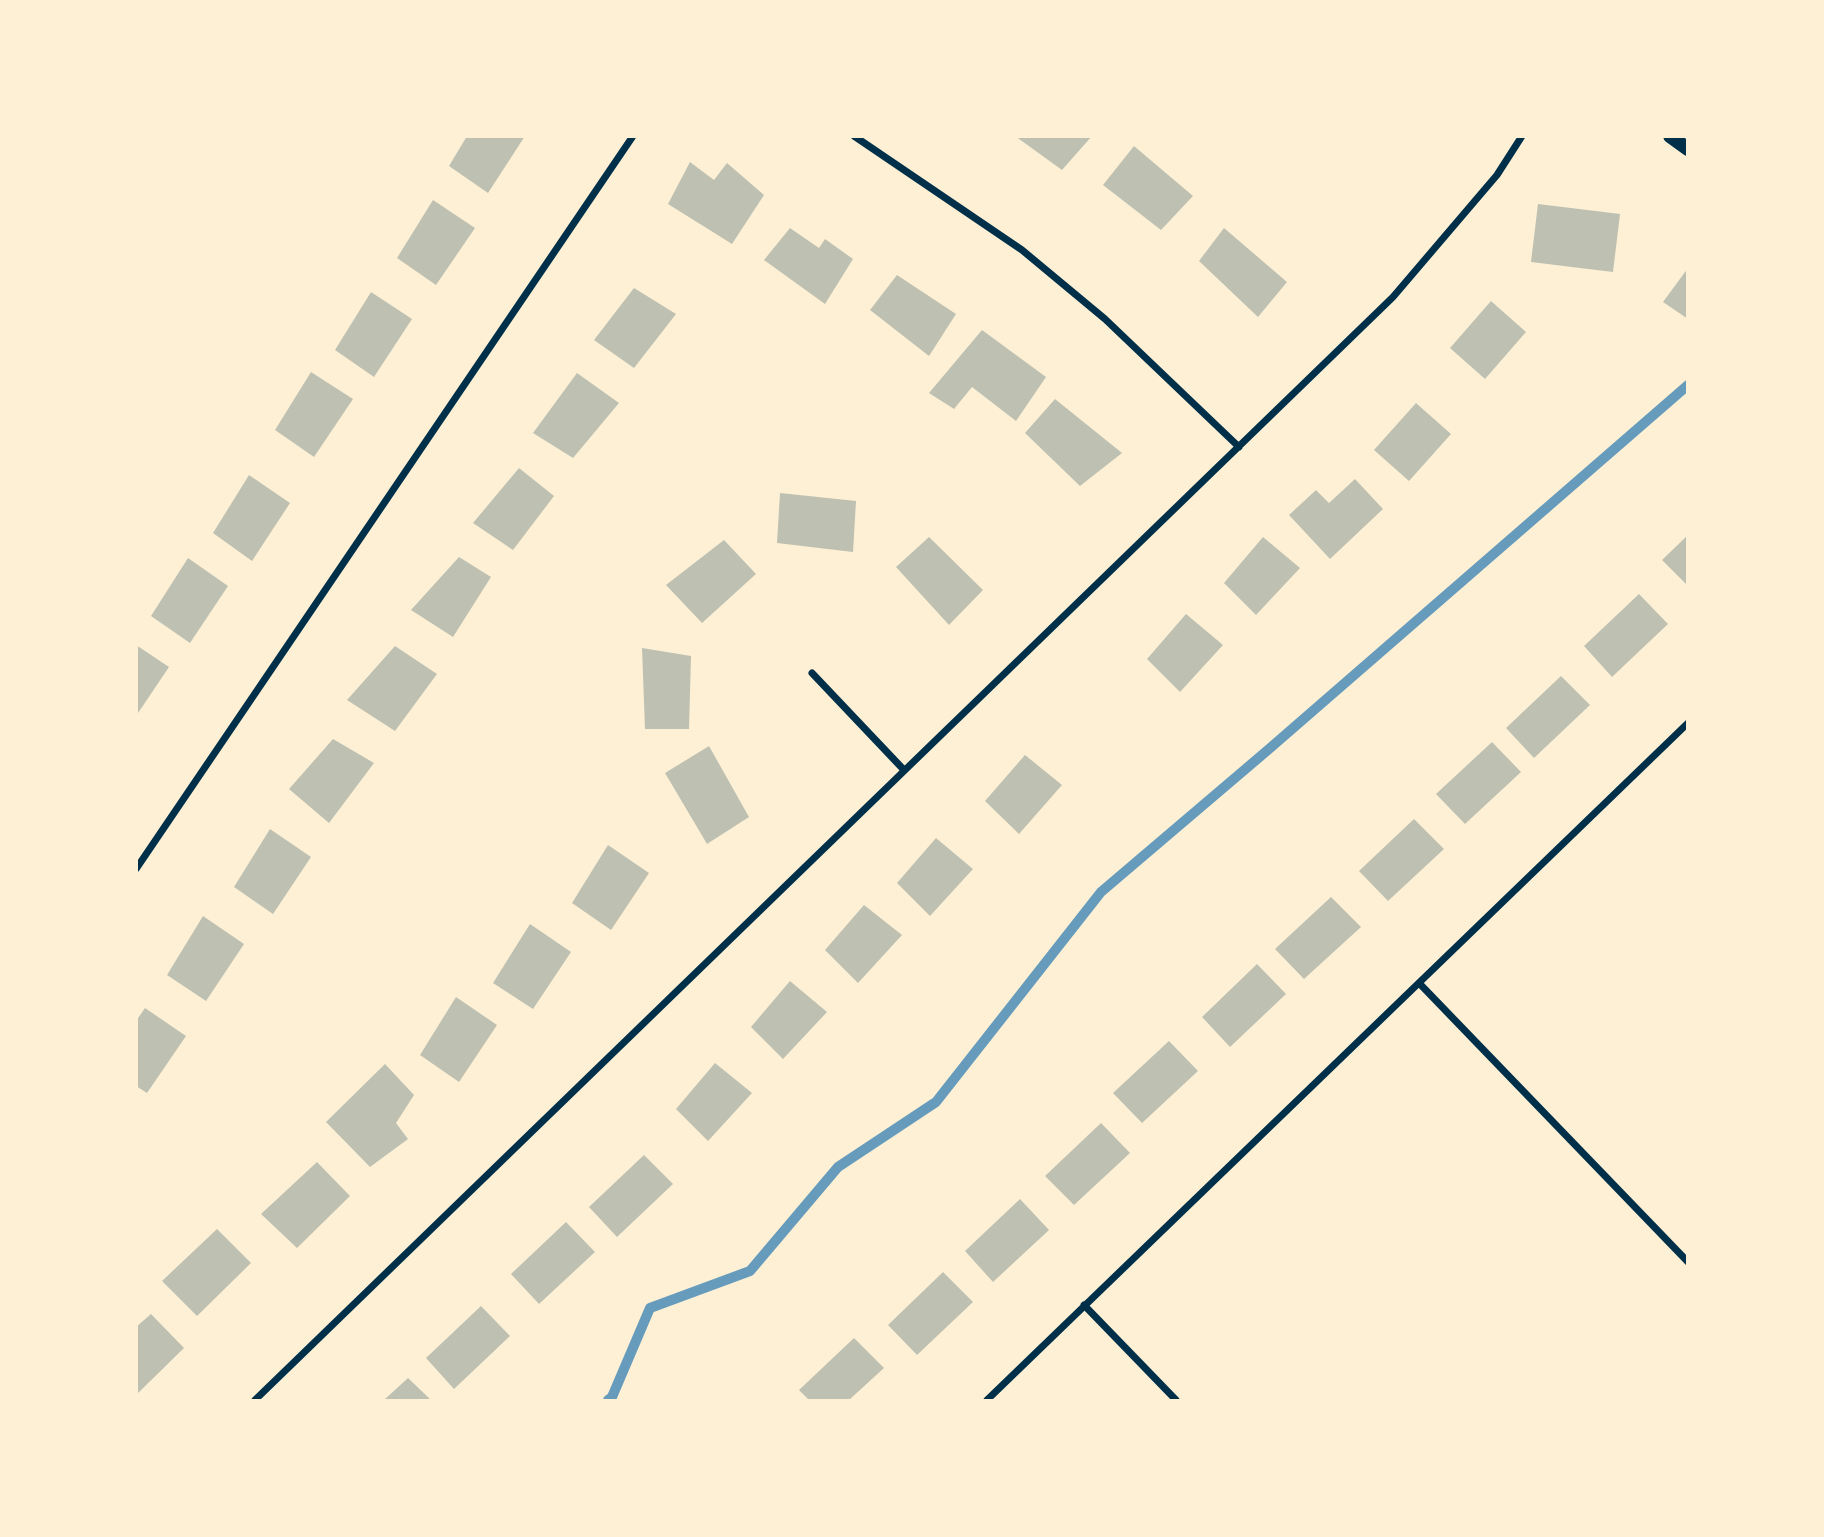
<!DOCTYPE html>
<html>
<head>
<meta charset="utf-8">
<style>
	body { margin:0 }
	#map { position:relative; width:1824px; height:1537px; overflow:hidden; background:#fdf0d5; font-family:"Zilla Slab",serif }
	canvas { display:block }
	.frame { position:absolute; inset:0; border:138px solid #fdf0d5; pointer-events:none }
</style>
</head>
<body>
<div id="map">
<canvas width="1824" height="1537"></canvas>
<div class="frame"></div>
</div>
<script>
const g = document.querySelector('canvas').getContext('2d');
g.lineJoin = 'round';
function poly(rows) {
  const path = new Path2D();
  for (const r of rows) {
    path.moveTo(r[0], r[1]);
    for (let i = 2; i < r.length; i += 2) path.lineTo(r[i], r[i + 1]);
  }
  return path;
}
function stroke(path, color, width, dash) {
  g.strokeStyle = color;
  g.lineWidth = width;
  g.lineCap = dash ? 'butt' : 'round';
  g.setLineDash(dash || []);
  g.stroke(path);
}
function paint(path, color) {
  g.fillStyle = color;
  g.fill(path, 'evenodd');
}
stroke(poly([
	[608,1400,612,1397,650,1308,750,1271,838,1167,936,1102,1101,892,1269,749,1688,385]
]), '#669bbc', 10);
paint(poly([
	[467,136,525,136,488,193,449,166],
	[1015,136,1092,136,1062,170],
	[1134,146,1193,196,1161,230,1103,185],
	[690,162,714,180,727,163,764,195,732,244,668,204],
	[433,200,475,228,436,285,397,258],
	[1538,204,1620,214,1613,272,1531,262],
	[790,228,819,248,825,239,853,259,825,304,764,260],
	[1224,228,1287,282,1258,317,1199,261],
	[1688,268,1688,319,1663,302],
	[897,275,956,314,929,356,870,310],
	[634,288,676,314,634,368,594,340],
	[371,292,412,319,374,377,335,350],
	[1491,301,1526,332,1485,379,1450,348],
	[982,330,1046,377,1016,421,972,387,954,409,929,393],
	[311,372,353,399,314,457,275,430],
	[577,373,619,403,573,458,533,433],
	[1055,399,1122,453,1080,486,1025,433],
	[1416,403,1451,434,1409,481,1374,450],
	[519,468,554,496,513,550,473,523],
	[249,475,290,503,252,561,213,533],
	[1355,479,1383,509,1330,559,1289,515,1316,490,1329,503],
	[780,493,856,501,853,552,777,543],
	[1688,535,1688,586,1662,560],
	[929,537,983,590,949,625,896,567],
	[1263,537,1300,568,1256,615,1224,583],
	[724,540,756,574,702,623,666,585],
	[459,557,491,577,453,637,411,610],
	[188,558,228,586,190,643,151,616],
	[1639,594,1668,624,1612,677,1584,646],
	[1186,614,1223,645,1180,692,1147,659],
	[136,645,169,667,136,716],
	[395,646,437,674,395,731,347,700],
	[642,648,691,656,689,729,645,729],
	[1561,676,1590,705,1534,758,1506,728],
	[333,739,374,763,329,823,289,789],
	[1492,742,1521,772,1465,824,1436,794],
	[709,746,749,817,707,844,665,773],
	[1025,755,1062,785,1019,834,985,801],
	[1414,819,1444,849,1388,901,1359,871],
	[270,829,311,857,273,914,234,887],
	[936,838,973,869,930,916,897,883],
	[608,845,649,873,611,930,572,903],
	[1331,897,1361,927,1304,979,1275,949],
	[864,905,902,935,858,983,825,950],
	[203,916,244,944,206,1001,167,975],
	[530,924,571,952,533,1009,493,983],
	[1257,964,1286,994,1230,1047,1202,1017],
	[790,981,827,1012,783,1059,751,1027],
	[456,997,497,1025,459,1082,420,1055],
	[145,1008,186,1036,147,1093,136,1086,136,1021],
	[1169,1041,1198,1071,1142,1123,1113,1093],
	[715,1063,752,1093,708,1141,676,1109],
	[385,1064,414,1095,396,1123,408,1139,370,1167,326,1122],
	[1101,1123,1130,1153,1074,1205,1045,1176],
	[644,1155,673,1184,617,1237,589,1207],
	[317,1162,350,1196,297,1248,261,1214],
	[1020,1199,1049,1230,993,1282,965,1251],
	[566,1222,595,1252,539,1304,511,1274],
	[217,1229,251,1263,197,1316,162,1281],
	[943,1272,973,1302,917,1355,888,1325],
	[481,1306,510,1336,454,1389,426,1358],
	[151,1314,184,1348,136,1395,136,1327],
	[854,1338,884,1368,849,1400,809,1400,799,1390],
	[408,1378,431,1400,384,1400]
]), '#bec0b2');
stroke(poly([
	[854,136,1022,250,1105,319,1239,447],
	[812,673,904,770],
	[136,869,633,136],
	[1419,983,1688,1262],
	[1084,1305,1176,1400],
	[255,1400,1393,297,1497,175,1522,136],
	[987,1400,1688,723]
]), '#003049', 7);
stroke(poly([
	[1670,136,1688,149]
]), '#003049', 14);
</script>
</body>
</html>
